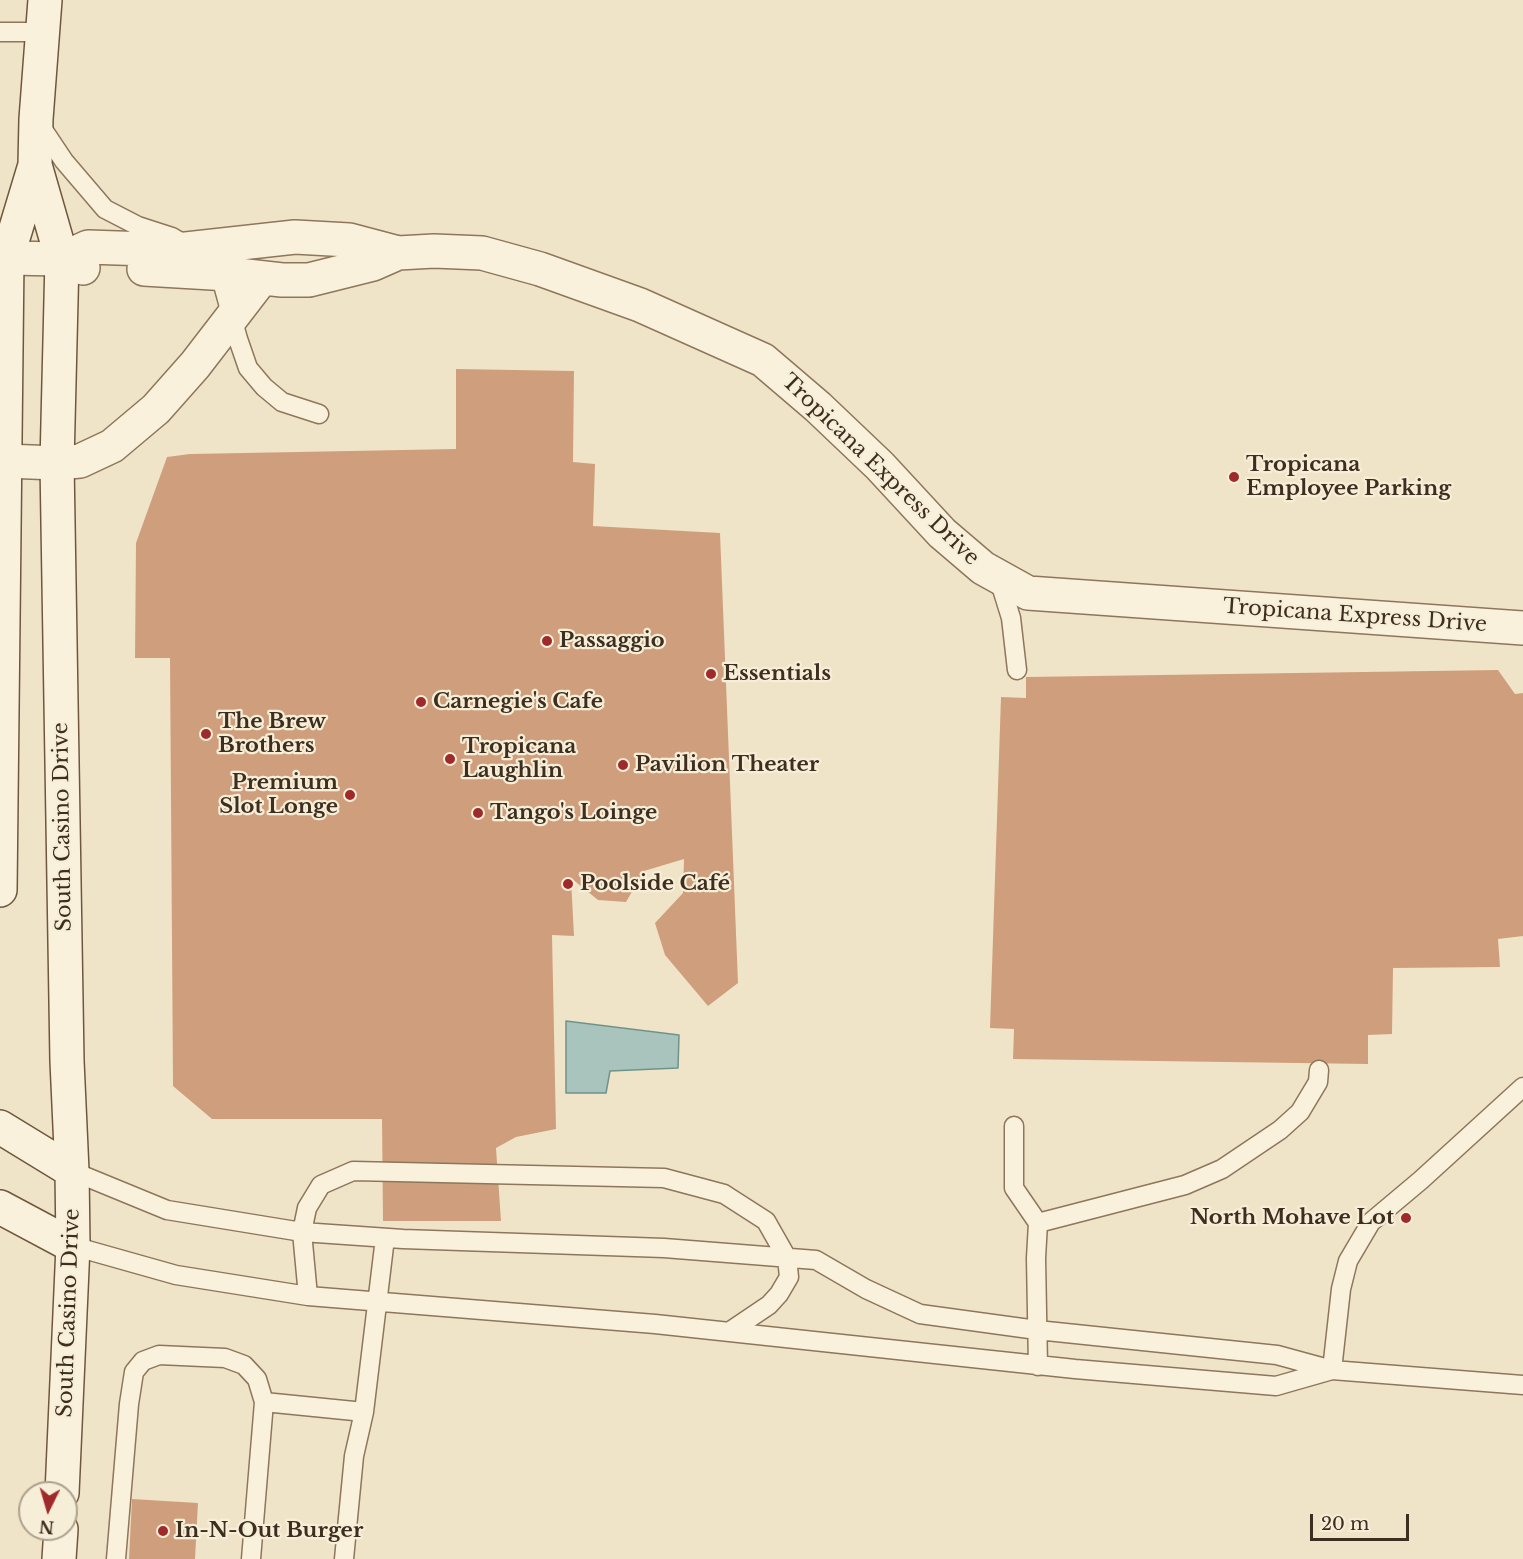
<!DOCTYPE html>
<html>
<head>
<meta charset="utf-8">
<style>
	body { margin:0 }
	#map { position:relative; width:1523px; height:1559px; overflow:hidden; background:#f0e4c8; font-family:"Libre Baskerville",serif }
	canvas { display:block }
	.north { position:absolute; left:18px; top:1481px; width:60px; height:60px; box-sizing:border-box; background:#f7eed8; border:2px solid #ada18e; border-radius:50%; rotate:185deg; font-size:16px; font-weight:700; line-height:24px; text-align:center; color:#3d2e20 }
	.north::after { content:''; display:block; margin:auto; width:21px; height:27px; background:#9e2a2b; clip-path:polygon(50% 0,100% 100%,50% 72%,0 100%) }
	.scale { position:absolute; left:1310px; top:1514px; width:99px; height:27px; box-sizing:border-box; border:3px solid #3d2e20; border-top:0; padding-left:8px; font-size:18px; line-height:21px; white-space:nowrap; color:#3d2e20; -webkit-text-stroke:4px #f7eed8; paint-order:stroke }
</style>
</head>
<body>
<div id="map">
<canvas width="1523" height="1559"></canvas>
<div class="north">N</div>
<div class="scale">20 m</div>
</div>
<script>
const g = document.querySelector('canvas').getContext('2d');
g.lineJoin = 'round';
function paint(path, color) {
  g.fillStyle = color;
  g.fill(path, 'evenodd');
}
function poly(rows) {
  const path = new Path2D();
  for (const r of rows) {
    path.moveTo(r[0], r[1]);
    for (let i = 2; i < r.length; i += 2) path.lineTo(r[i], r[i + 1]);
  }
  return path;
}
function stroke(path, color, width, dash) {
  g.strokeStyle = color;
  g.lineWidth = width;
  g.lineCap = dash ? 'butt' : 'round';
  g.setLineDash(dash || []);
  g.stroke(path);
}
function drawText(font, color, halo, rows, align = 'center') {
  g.font = font + ' "Libre Baskerville",serif';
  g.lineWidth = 4.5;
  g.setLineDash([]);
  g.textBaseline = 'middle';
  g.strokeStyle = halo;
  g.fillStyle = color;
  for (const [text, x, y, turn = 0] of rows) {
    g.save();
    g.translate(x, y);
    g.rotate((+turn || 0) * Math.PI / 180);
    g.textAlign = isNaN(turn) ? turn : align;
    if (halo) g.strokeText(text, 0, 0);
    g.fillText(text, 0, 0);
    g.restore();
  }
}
const water = poly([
	[566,1021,679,1035,678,1068,610,1071,606,1093,566,1093,566,1021]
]);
paint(water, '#a9c4bc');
stroke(water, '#6f938a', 1.5);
paint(poly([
	[456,369,574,371,573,462,595,464,593,526,720,533,738,983,708,1006,665,955,655,923,683,893,684,859,644,871,626,902,598,900,571,878,574,936,552,935,556,1129,516,1137,496,1148,501,1221,383,1221,382,1119,212,1119,173,1086,170,658,135,658,136,543,167,457,190,454,456,449],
	[1498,670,1515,694,1523,693,1523,936,1498,939,1500,967,1393,968,1392,1034,1368,1035,1368,1064,1013,1059,1014,1029,990,1028,1001,697,1026,698,1026,677],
	[132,1499,198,1503,195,1559,129,1559]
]), '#cf9f7d');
const service = poly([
	[0,32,43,32],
	[38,122,64,161,105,209,138,226,172,237,182,243],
	[221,268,220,274,238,339,248,368,264,387,282,402,319,414],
	[998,576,1011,618,1017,670],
	[1014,1126,1014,1188,1038,1223,1036,1258,1038,1366],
	[72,1171,167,1210,302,1232,403,1239,664,1248,816,1260,866,1289,920,1314,1037,1330,1277,1355,1332,1370,1523,1385],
	[1038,1223,1185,1185,1222,1169,1280,1130,1300,1112,1318,1082,1319,1070],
	[73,1246,176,1275,308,1296,655,1324,1075,1369,1276,1386,1332,1370],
	[308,1296,302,1232,307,1208,321,1185,353,1171,664,1178,724,1194,766,1221,787,1258,789,1277,779,1294,769,1305,729,1332],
	[1332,1370,1341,1289,1348,1261,1371,1222,1421,1180,1523,1087],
	[116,1559,129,1404,134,1372,143,1361,159,1355,225,1358,244,1365,257,1379,264,1402],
	[251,1559,264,1402,364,1412],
	[344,1559,354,1456,364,1412,385,1238]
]);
const minor = poly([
	[7,258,62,259,83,268],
	[62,259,88,247,177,250,295,237,349,240,398,253,434,251,482,253,540,269,640,305,763,360,818,407,880,466,942,533,983,568,1028,593,1523,628],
	[144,269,229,274,282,280,309,280,373,264,398,253],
	[5,461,57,463,80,461,112,446,156,409,195,365,262,278]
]);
const secondary = poly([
	[35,165,62,259,57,463,67,1061,72,1171,73,1246,62,1493],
	[0,890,7,258,35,165,36,119,45,0],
	[0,1127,72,1171],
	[0,1207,73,1246],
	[59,1559,61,1529]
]);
stroke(service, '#8d765c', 21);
stroke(minor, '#8d765c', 36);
stroke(secondary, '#6f573f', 36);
stroke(service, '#faf1dc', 18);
stroke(minor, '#faf1dc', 33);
stroke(secondary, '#faf1dc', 33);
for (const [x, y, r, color] of [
	[1234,477,6,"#9e2a2b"],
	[547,641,6,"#9e2a2b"],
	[711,674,6,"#9e2a2b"],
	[421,702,6,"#9e2a2b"],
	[206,734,6,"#9e2a2b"],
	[450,759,6,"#9e2a2b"],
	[623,765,6,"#9e2a2b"],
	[350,795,6,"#9e2a2b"],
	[478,813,6,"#9e2a2b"],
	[568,884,6,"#9e2a2b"],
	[1406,1218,6,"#9e2a2b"],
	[163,1531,6,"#9e2a2b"]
]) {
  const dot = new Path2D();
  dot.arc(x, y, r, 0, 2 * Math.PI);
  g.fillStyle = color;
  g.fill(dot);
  stroke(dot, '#f7eed8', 2);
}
drawText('bold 21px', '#3d2e20', '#f7eed8', [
	["Tropicana",1246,465],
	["Employee Parking",1246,489],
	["Passaggio",559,641],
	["Essentials",723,674],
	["Carnegie's Cafe",433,702],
	["The Brew",218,722],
	["Brothers",218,746],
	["Tropicana",462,747],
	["Laughlin",462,771],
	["Pavilion Theater",635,765],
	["Premium",338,783,"right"],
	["Slot Longe",338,807,"right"],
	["Tango's Loinge",490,813],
	["Poolside Café",580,884],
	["North Mohave Lot",1394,1218,"right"],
	["In-N-Out Burger",175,1531]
], 'left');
drawText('21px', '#3d2e20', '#f7eed8', [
	["Tropicana Express Drive",880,470,44],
	["Tropicana Express Drive",1355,616,4],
	["South Casino Drive",63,827,-91],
	["South Casino Drive",69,1313,-88]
]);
</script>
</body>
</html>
